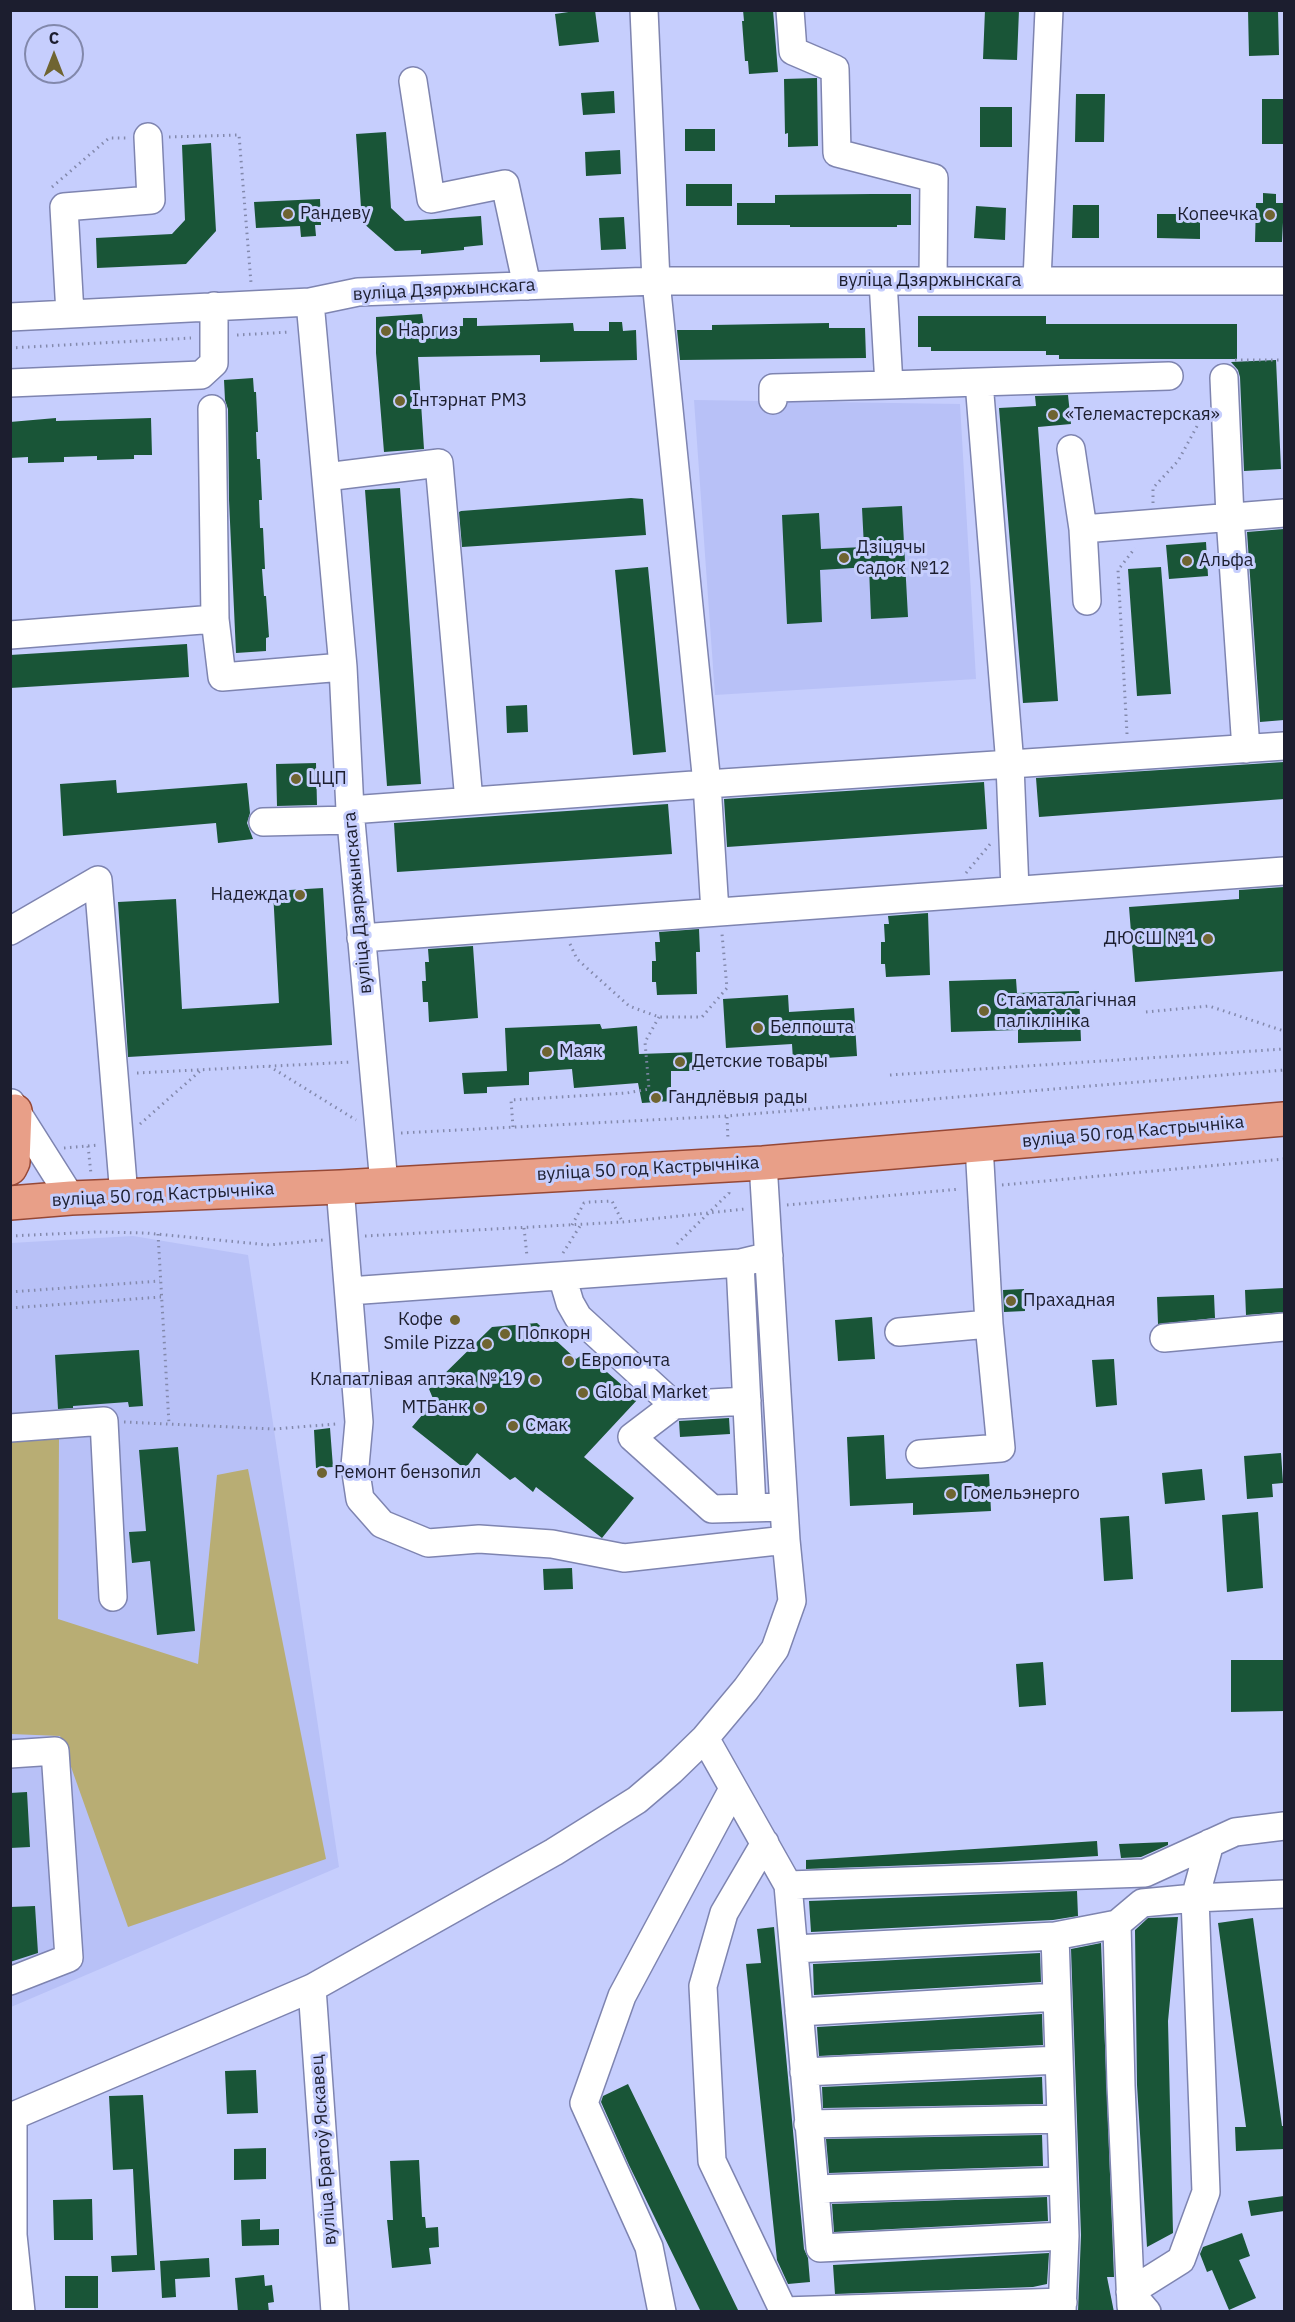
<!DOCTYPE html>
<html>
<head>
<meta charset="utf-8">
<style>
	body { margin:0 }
	#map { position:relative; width:1295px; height:2322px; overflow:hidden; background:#c6cefd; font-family:"IBM Plex Sans",sans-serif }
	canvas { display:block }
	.frame { position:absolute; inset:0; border:12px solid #1c1e2f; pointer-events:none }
	.north { position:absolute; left:24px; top:24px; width:60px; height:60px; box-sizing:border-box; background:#c6cefd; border:2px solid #8288ab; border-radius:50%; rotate:0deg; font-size:16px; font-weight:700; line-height:24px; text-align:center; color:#1c1e2f }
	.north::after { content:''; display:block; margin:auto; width:21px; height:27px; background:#6f6431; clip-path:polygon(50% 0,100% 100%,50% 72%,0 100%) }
</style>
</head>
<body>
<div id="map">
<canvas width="1295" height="2322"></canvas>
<div class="frame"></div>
<div class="north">С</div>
</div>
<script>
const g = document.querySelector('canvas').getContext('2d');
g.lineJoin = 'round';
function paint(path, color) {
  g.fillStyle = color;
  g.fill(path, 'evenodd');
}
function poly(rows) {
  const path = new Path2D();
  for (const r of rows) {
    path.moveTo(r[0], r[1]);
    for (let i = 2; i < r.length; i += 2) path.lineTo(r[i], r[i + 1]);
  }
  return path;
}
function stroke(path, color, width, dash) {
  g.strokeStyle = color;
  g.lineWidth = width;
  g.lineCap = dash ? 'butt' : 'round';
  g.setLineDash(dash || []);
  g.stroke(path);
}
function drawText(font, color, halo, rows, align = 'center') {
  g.font = font + ' "IBM Plex Sans",sans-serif';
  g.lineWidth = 6;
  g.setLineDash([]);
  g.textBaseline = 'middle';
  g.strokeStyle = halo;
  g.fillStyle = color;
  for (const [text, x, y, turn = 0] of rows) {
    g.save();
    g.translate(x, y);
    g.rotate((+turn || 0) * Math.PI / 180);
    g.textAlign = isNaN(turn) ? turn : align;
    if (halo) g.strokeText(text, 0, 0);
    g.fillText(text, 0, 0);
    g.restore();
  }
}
paint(poly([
	[694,400,960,404,976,679,715,695],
	[133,1236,248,1255,339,1867,11,2007,11,1243]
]), '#b8c1f7');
paint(poly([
	[59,1439,58,1619,198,1664,217,1475,248,1469,326,1859,128,1927,60,1736,11,1734,11,1442]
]), '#b8ad74');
paint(poly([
	[582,10,595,10,599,42,559,46,555,14],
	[743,10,773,10,778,72,749,74,748,61,745,61,742,21,744,21],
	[985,10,1019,10,1017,60,983,59],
	[1248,10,1278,10,1279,55,1249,56],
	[817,78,818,146,788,147,788,133,785,134,784,79],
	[614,91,615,113,583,115,581,93],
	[1076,94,1105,94,1104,142,1075,142],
	[1262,99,1284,99,1284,144,1262,144],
	[980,107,1012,107,1012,147,980,147],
	[685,129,715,129,715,151,685,151],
	[386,132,391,208,405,221,481,216,483,245,464,247,464,250,421,254,421,250,395,251,362,222,356,134],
	[211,143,216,231,186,264,97,268,96,238,172,234,185,220,182,145],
	[620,150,621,174,586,176,585,152],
	[686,184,732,184,732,206,686,206],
	[1263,193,1276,194,1276,203,1284,203,1282,242,1255,242,1256,203,1263,203],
	[872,194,911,194,911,225,897,225,897,227,790,227,790,225,737,225,737,203,775,203,775,195],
	[320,199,321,225,315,225,316,236,301,237,300,226,256,228,254,202],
	[1073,205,1099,205,1099,238,1072,238],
	[976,206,1006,208,1005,240,974,238],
	[1157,214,1200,214,1200,239,1157,238],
	[624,217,626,249,601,250,599,218],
	[422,314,424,327,463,326,463,318,477,318,477,326,573,323,574,331,609,331,609,322,622,322,623,331,636,330,637,360,540,362,540,355,418,357,424,449,384,452,376,353,376,317],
	[918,316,1046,316,1046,324,1237,324,1237,359,1059,359,1059,355,1046,355,1046,351,931,351,931,347,918,347],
	[829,323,829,328,865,328,866,358,680,360,677,330,712,330,712,325],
	[1276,360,1281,469,1244,471,1240,377,1238,370,1231,362],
	[253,378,254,392,256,392,258,432,256,432,257,459,260,459,262,500,259,500,260,528,263,528,265,569,262,569,264,596,266,596,269,637,266,638,266,651,236,653,229,500,228,409,225,400,224,380],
	[1068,395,1071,424,1038,427,1058,701,1023,703,999,408,1036,406,1035,396],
	[56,418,56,421,151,418,152,455,134,455,134,459,97,460,97,456,64,457,64,462,28,463,28,457,10,458,10,422],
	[400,488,421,784,387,786,365,490],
	[631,498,643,499,646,535,462,547,459,512,461,511],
	[902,506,908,617,871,619,869,567,820,570,822,622,787,624,782,515,819,513,821,549,864,547,862,508],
	[1284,529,1284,720,1260,722,1247,532],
	[1206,542,1208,576,1169,579,1166,545],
	[648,567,666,752,633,755,615,570],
	[1161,567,1171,694,1137,696,1128,569],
	[187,644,189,677,10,688,10,655],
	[527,705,528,732,507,733,506,706],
	[1284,762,1284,799,1039,817,1036,778],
	[316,763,317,805,277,806,276,764],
	[116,780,117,793,247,783,250,813,247,823,253,839,218,843,216,823,63,836,60,784],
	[984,782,987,829,727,847,724,799],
	[668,804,672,854,397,872,394,823],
	[1284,887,1284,971,1135,982,1129,907,1239,899,1239,890],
	[323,888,332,1045,128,1057,118,902,176,899,182,1009,279,1003,273,891],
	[928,913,930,975,886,977,885,964,881,964,881,942,885,942,884,924,889,924,888,916],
	[699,929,700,952,696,952,697,994,657,995,656,982,652,982,652,961,656,961,655,942,660,942,659,932],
	[473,946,478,1018,429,1022,428,1002,423,1002,422,981,426,981,425,962,429,962,428,949],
	[1016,979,1017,993,1079,991,1081,1041,1018,1043,1018,1030,951,1032,949,981],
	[788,995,789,1012,854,1008,857,1056,793,1060,792,1044,726,1048,723,999],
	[600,1024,602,1029,637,1026,639,1054,699,1052,700,1071,671,1071,671,1101,642,1103,638,1083,574,1088,572,1069,529,1072,529,1085,487,1087,487,1093,464,1094,462,1073,507,1071,505,1028],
	[1284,1288,1284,1312,1246,1315,1245,1290],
	[1024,1289,1025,1311,1004,1312,1003,1290],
	[1214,1295,1215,1318,1158,1324,1157,1297],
	[872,1317,875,1359,838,1361,835,1320],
	[537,1323,576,1359,585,1353,638,1399,584,1457,634,1498,602,1538,536,1487,533,1492,515,1477,510,1480,477,1453,465,1469,412,1427,434,1401,429,1389,492,1327],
	[139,1350,143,1406,129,1407,128,1402,73,1406,73,1408,58,1409,55,1355],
	[1114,1359,1117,1405,1096,1407,1092,1360],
	[729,1418,730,1434,680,1437,679,1421],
	[330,1428,333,1467,316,1468,314,1430],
	[884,1435,886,1479,989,1474,991,1511,913,1515,913,1503,850,1506,847,1437],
	[178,1447,195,1631,157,1635,150,1561,132,1563,129,1532,146,1531,139,1450],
	[1281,1453,1283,1483,1272,1484,1273,1497,1247,1499,1244,1456],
	[1202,1469,1205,1500,1165,1504,1162,1473],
	[1258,1512,1263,1588,1227,1592,1222,1515],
	[1129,1516,1133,1579,1104,1581,1100,1518],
	[572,1568,573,1589,544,1590,543,1569],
	[1231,1660,1284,1660,1284,1711,1231,1712],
	[1043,1662,1046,1705,1019,1707,1016,1664],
	[27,1792,30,1847,10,1848,10,1793],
	[1097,1841,1098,1856,999,1862,806,1869,806,1860],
	[1168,1842,1168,1845,1141,1857,1121,1858,1119,1844],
	[1077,1891,1078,1916,1053,1920,811,1932,809,1901],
	[35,1906,38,1953,10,1962,10,1907],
	[1178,1917,1168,2021,1173,2233,1147,2247,1137,2085,1135,1930,1148,1918],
	[1253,1918,1282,2126,1284,2126,1284,2149,1236,2151,1235,2127,1246,2127,1218,1923],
	[774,1927,804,2249,808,2258,810,2282,788,2284,777,2260,746,1964,761,1963,757,1929],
	[1101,1943,1114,2277,1107,2277,1114,2312,1078,2312,1081,2235,1071,1949],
	[1040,1953,1041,1982,814,1995,813,1964],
	[1042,2014,1043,2045,819,2056,817,2027],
	[256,2070,258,2113,227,2114,225,2071],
	[1042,2077,1043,2104,823,2108,822,2087],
	[628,2084,739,2312,701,2312,629,2165,601,2102,603,2096],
	[143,2095,155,2270,112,2272,111,2256,137,2255,133,2169,113,2170,109,2096],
	[1042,2135,1043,2166,829,2173,826,2139],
	[266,2148,266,2179,234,2180,234,2149],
	[419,2160,422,2217,425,2217,426,2228,438,2227,439,2247,429,2248,431,2264,392,2268,387,2220,393,2220,390,2161],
	[1284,2196,1284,2211,1251,2216,1248,2201],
	[1047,2197,1048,2221,834,2232,832,2204],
	[92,2199,93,2240,54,2240,53,2200],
	[260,2219,260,2230,279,2229,279,2245,242,2246,241,2220],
	[1242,2233,1250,2256,1239,2260,1256,2298,1229,2310,1212,2270,1207,2272,1200,2254,1203,2247],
	[1049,2253,1047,2284,1033,2287,835,2294,833,2265],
	[209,2258,210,2277,175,2279,176,2297,162,2298,160,2261],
	[264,2275,265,2286,272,2285,274,2302,268,2303,269,2312,238,2312,235,2278],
	[65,2276,98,2276,98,2308,65,2308]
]), '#195537');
const minor = poly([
	[644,10,656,281,707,784,715,912],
	[790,10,793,51,835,69,837,153,934,178,933,281],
	[413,81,431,199,505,184,527,286],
	[1037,280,1049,10],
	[70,314,64,207,151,200,148,137],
	[10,317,310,302],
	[1224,378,1230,517,1246,749],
	[979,382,1169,376],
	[10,383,201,375,214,363,214,306],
	[889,385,979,382,1010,765,1015,890],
	[773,400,773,388,889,385,883,281],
	[212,409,215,619,222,677,343,667],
	[1071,449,1083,529,1087,601],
	[326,477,439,463,469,801],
	[1083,529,1284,513],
	[10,635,215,619],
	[350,810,707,784,1284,746],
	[263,822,351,820],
	[10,931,98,880,124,1196],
	[361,938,1284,871],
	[11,1103,71,1198],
	[384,1184,350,810,343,667,310,302,358,292,656,281,1284,281],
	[340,1187,359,1422,355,1466,360,1499,382,1524,428,1543,479,1539,552,1544,624,1558,786,1540],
	[740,1263,752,1508],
	[562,1276,570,1303,578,1317,674,1405,632,1437,712,1509,784,1507],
	[349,1291,740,1263,769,1256],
	[899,1332,989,1324],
	[1164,1338,1284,1327],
	[674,1405,747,1401],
	[10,1428,104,1421,113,1597],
	[920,1454,1001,1448,989,1324,979,1145],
	[705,1738,788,1885,820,2248,1065,2236],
	[10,1754,55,1751,69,1958,10,1981],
	[765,1843,724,1913,703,1986,712,2161,784,2312],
	[788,1885,1145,1873,1235,1832,1284,1826],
	[1117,1924,1121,2086,1131,2306],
	[1055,1936,1065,2236,1062,2312],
	[794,1949,1055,1936,1117,1924,1142,1903,1195,1898,1284,1894],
	[312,1988,335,2312],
	[799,2012,1057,1997],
	[804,2072,1059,2060],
	[808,2124,1061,2119],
	[815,2189,1063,2181],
	[784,2311,1063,2302],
	[21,2312,13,2235,13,2116,312,1988,554,1852,637,1800,671,1771,705,1738,746,1689,775,1649,792,1601,786,1540,763,1163],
	[662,2312,649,2247,584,2103,622,1996,733,1789],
	[1147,2312,1130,2292,1181,2260,1206,2192,1195,1898,1210,1843]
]);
const major = poly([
	[10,1168,13,1162,15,1111],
	[10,1203,71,1198,340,1187,763,1163,1284,1119]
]);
stroke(minor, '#7e84b0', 30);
stroke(major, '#964836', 36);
stroke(poly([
	[169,137,239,135,251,283],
	[52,187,109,138,126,138],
	[237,335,290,332],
	[10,348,191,338],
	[1235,360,1284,360],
	[1153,503,1153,488,1178,461,1202,417],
	[1127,734,1118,570,1135,548],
	[966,873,991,843],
	[570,944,577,959,629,1006,659,1017,702,1017,727,988,722,934],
	[1146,1012,1209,1006,1284,1031],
	[269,1066,356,1120],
	[137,1073,352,1062],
	[890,1075,1284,1049],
	[727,1117,728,1140],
	[140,1124,200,1071],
	[513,1127,511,1100,627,1093,649,1089,645,1042,659,1017],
	[401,1133,727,1116,1284,1070],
	[88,1146,91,1174],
	[64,1148,99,1145],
	[1002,1185,1284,1159],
	[787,1205,960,1189],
	[572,1225,584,1203,590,1202,612,1201,622,1221],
	[524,1228,527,1256],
	[158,1234,169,1424],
	[10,1236,96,1232,146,1233,269,1245,323,1240],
	[365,1236,623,1222,745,1209],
	[677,1244,729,1193,729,1189],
	[563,1253,580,1226],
	[10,1292,160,1281],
	[10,1308,161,1297],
	[124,1422,274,1429,336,1424]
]), '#8389ac', 3, [1.5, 4.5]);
stroke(minor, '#fff', 27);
stroke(major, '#e89f88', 33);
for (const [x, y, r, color] of [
	[288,214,6,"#6f6431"],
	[1270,215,6,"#6f6431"],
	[386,331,6,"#6f6431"],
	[400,401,6,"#6f6431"],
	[1053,415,6,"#6f6431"],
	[844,558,6,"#6f6431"],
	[1187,561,6,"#6f6431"],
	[296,779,6,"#6f6431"],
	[300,895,6,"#6f6431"],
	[1208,939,6,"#6f6431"],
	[984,1011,6,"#6f6431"],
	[758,1028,6,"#6f6431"],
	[547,1052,6,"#6f6431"],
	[680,1062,6,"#6f6431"],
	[656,1098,6,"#6f6431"],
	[1011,1301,6,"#6f6431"],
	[455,1320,6,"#6f6431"],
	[505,1334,6,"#6f6431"],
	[487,1344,6,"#6f6431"],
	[569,1361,6,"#6f6431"],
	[535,1380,6,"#6f6431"],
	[583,1393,6,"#6f6431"],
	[480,1408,6,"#6f6431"],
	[513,1426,6,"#6f6431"],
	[322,1473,6,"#6f6431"],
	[951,1494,6,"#6f6431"]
]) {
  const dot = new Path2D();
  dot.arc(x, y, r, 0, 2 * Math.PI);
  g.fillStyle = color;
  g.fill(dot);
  stroke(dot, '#c6cefd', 2);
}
drawText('18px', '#1c1e2f', '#c6cefd', [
	["Рандеву",300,214],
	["Копеечка",1258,215,"right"],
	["Наргиз",398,331],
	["Інтэрнат РМЗ",412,401],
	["«Телемастерская»",1065,415],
	["Дзіцячы",856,548],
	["садок №12",856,569],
	["Альфа",1199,561],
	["ЦЦП",308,779],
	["Надежда",288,895,"right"],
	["ДЮСШ №1",1196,939,"right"],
	["Стаматалагічная",996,1001],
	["паліклініка",996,1022],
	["Белпошта",770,1028],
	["Маяк",559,1052],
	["Детские товары",692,1062],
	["Гандлёвыя рады",668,1098],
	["Прахадная",1023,1301],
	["Кофе",443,1320,"right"],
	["Попкорн",517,1334],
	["Smile Pizza",475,1344,"right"],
	["Европочта",581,1361],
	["Клапатлівая аптэка № 19",523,1380,"right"],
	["Globаl Market",595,1393],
	["МТБанк",468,1408,"right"],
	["Смак",525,1426],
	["Ремонт бензопил",334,1473],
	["Гомельэнерго",963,1494]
], 'left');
drawText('18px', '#1c1e2f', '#c6cefd', [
	["вуліца Дзяржынскага",930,281],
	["вуліца Дзяржынскага",444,290,-3],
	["вуліца Дзяржынскага",358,903,-95],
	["вуліца 50 год Кастрычніка",1133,1132,-5],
	["вуліца 50 год Кастрычніка",648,1169,-3],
	["вуліца 50 год Кастрычніка",163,1195,-3],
	["вуліца Братоў Яскавец",324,2150,-94]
]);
</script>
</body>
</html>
